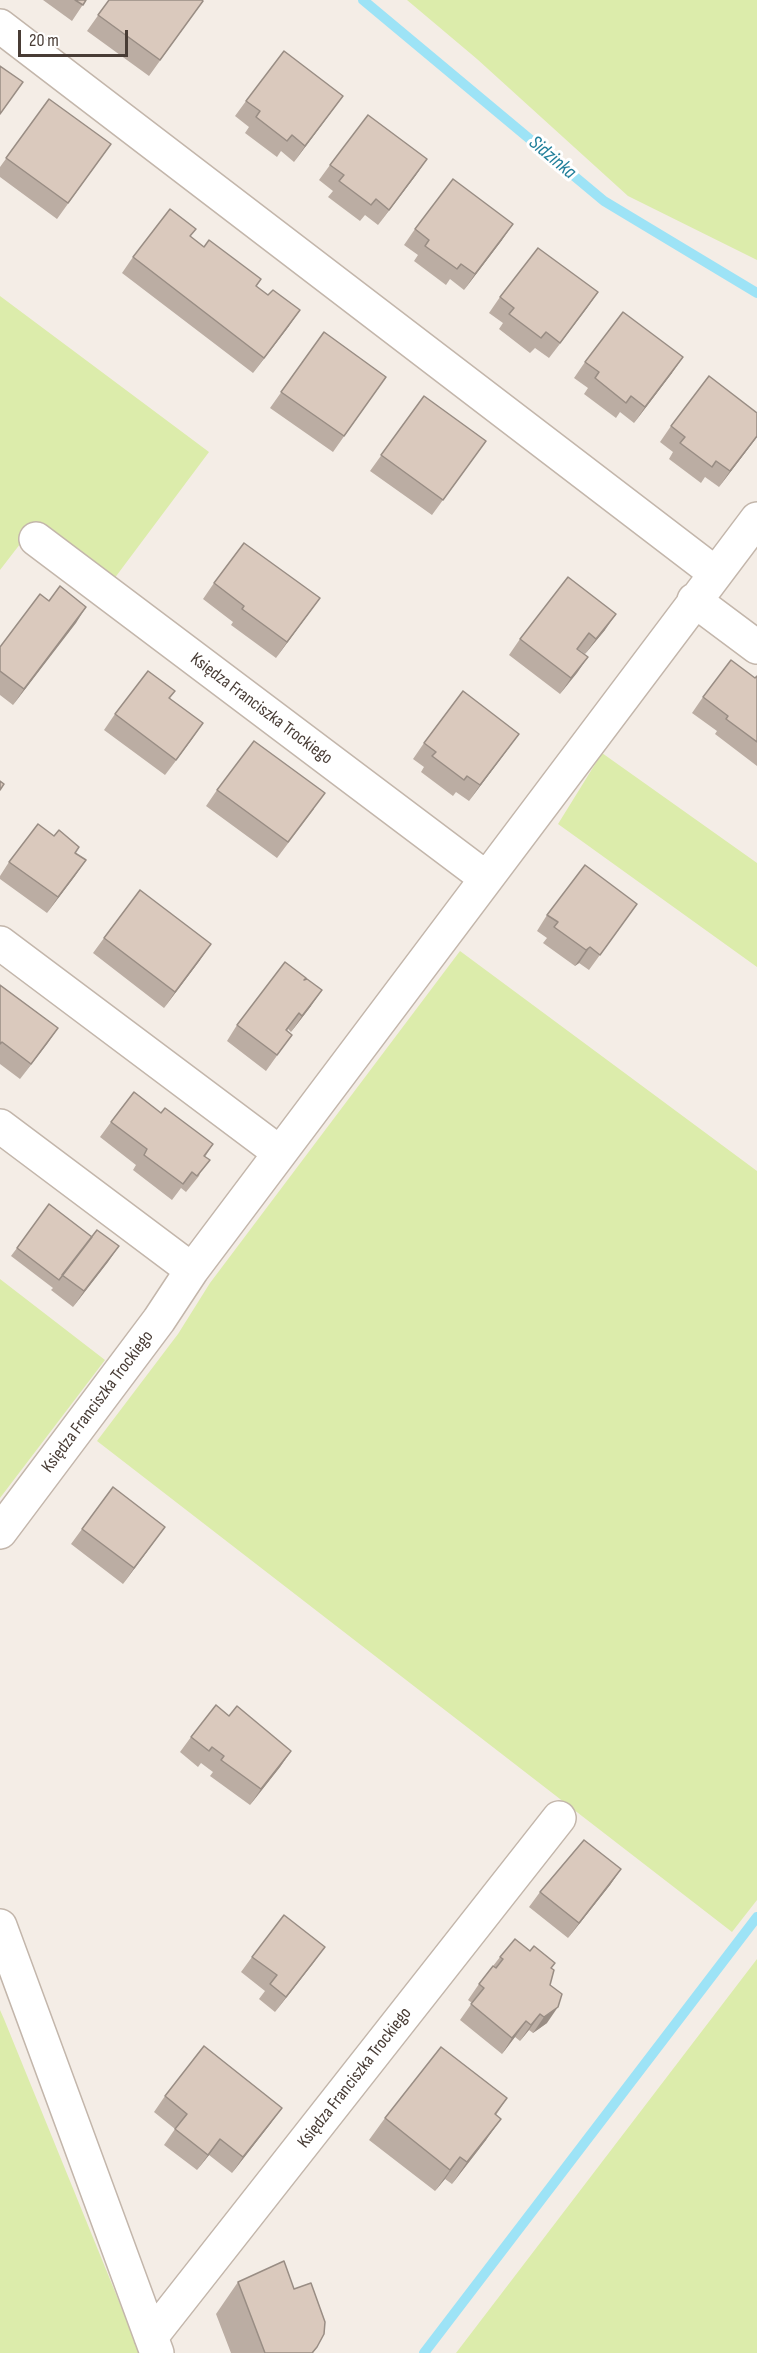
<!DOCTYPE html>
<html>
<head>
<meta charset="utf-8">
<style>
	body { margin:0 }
	#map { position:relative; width:757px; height:2353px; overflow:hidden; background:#f4ede6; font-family:"Sofia Sans Condensed",sans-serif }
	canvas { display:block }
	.scale { position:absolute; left:18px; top:30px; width:110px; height:27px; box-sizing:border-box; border:3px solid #483c35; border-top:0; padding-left:8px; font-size:18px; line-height:21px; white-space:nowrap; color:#483c35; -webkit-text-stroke:4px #fff; paint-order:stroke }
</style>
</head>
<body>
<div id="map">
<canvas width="757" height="2353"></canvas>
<div class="scale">20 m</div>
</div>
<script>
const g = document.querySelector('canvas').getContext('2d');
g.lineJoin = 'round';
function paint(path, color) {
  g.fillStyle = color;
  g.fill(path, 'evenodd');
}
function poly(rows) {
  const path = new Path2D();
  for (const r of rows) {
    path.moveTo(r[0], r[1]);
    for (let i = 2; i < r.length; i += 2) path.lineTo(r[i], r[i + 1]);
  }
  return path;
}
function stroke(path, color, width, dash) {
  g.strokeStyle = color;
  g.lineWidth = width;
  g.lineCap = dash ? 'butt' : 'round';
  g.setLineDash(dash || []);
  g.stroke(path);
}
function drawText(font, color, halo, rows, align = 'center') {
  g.font = font + ' "Sofia Sans Condensed",sans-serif';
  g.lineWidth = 6;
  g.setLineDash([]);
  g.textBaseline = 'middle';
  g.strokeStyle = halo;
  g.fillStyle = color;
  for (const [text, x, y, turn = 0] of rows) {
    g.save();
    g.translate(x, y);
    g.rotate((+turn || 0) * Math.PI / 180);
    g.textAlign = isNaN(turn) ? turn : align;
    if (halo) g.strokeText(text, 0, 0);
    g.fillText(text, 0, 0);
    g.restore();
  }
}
paint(poly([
	[407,0,757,0,757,260,628,196,477,59],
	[0,296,209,452,111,583,34,526,0,570],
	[602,753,757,863,757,967,558,824],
	[460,951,757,1171,757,1900,732,1932,97,1441,178,1334,210,1283],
	[0,1279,105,1360,0,1498],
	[757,1959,757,2353,456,2353],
	[0,2010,4,2019,140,2353,0,2353]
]), '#dcecab');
stroke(poly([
	[363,0,604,201,757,293],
	[424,2353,757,1917]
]), '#9de3f6', 10);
const minor = poly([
	[0,26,715,573],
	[36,539,486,878],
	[694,600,757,647],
	[0,943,280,1153],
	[0,1126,192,1270],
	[0,1532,159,1320,192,1270,757,519],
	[0,1926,157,2353],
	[151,2337,559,1818]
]);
stroke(minor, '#c3b6ab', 36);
stroke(minor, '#fff', 33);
paint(poly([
	[43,0,86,0,72,21],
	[109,0,203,1,149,76,87,31],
	[343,96,294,162,281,151,277,157,245,133,249,127,235,116,246,101],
	[49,99,111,144,57,219,0,177,0,167],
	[330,165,416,175,378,225,365,215,360,221,328,197,333,191,319,180],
	[415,229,502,240,464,290,450,279,446,285,414,261,418,255,404,245],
	[191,237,268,295,289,326,253,373,122,273,133,257],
	[598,292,549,358,535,348,530,353,499,329,503,323,489,313,500,297],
	[324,332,386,377,333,452,270,408],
	[585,362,672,373,634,423,620,412,616,418,584,394,588,388,574,378],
	[424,396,486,441,432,515,370,471],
	[757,413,757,437,719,487,705,477,701,483,669,459,673,452,660,442,671,426],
	[214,583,309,613,276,658,231,625,233,622,203,599],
	[49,601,86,607,13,705,0,695,0,647],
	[605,630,585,654,578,649,577,650,588,657,560,694,509,655,520,639],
	[757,676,757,766,715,734,717,731,692,713,703,697,755,678],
	[175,691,170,698,192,739,165,775,104,730,115,714],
	[519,734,469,801,456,792,453,796,421,772,424,767,413,759,424,743],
	[217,790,314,809,277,858,206,806],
	[75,853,86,860,47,913,0,879,0,876,9,862],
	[637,904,589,970,579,963,575,966,543,943,547,938,537,931,547,915],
	[104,938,200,960,164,1008,93,953],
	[304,980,311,1006,291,1032,288,1029,287,1031,281,1050,266,1071,227,1041,237,1025],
	[0,985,58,1028,20,1079,0,1064],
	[161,1113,213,1144,205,1157,199,1176,186,1192,181,1188,172,1200,133,1170,136,1165,100,1137,111,1122],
	[92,1237,119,1246,73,1307,51,1290,53,1288,11,1256,17,1248],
	[82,1529,154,1542,123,1584,71,1544],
	[229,1716,291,1751,280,1767,250,1805,210,1776,213,1772,201,1763,198,1767,180,1752,191,1737],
	[621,1869,610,1885,568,1938,529,1907,540,1892],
	[252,1957,314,1962,275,2012,259,1999,265,1991,241,1972],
	[500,1957,550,1985,547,2023,533,2033,529,2030,520,2041,515,2037,502,2054,460,2020,472,2003,468,2000,479,1984],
	[165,2096,271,2123,232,2173,209,2155,197,2170,164,2145,175,2129,154,2112],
	[507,2098,496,2115,486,2140,452,2184,445,2179,435,2191,369,2140,385,2118],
	[238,2282,317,2347,313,2353,231,2353,216,2314]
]), '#bbada3');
paint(poly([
	[343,96,332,111,294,162,305,146],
	[427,159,416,175,378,225,389,210],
	[513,224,502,240,464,290,475,274],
	[598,292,587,308,549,358,560,343],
	[300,310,289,326,253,373,264,358],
	[683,357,672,373,634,423,645,407],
	[757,436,757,437,719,487,730,471],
	[320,598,276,658,287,642],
	[86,607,76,623,13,705,24,689],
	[616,614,605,630,585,654,596,639],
	[588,657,577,673,560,694,571,678],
	[203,723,192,739,165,775,176,760],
	[519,734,508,749,469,801,480,785],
	[86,860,75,876,47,913,58,897],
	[211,944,200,960,164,1008,175,992],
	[590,947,579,963,575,966,586,950],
	[322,990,311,1006,291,1032,302,1016],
	[58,1028,47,1044,20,1079,31,1064],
	[119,1246,108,1262,73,1307,84,1291],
	[165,1527,154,1542,123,1584,134,1568],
	[291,1751,280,1767,250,1805,261,1789],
	[621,1869,610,1885,568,1938,579,1923],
	[325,1947,314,1962,275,2012,286,1997],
	[558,2007,547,2023,533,2033,544,2017],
	[540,2014,529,2030,520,2041,531,2025],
	[526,2021,515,2037,502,2054,512,2038],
	[282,2108,271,2123,232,2173,243,2157],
	[501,2119,486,2140,452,2184,467,2162],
	[220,2139,209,2155,197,2170,208,2155],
	[460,2157,445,2179,435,2191,450,2170]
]), '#998d84');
const building = poly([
	[75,0,86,0,83,5,75,0],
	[109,0,202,0,203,1,160,60,98,15,109,0],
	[284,51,343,96,305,146,292,135,287,141,256,117,260,111,246,101,284,51],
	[0,66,23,82,0,114,0,66],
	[49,99,111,144,68,203,6,158,49,99],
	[368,115,427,159,389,210,376,199,371,205,339,181,344,175,330,165,368,115],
	[453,179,513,224,475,274,461,264,457,269,425,246,429,240,415,229,453,179],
	[170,209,196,229,190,236,204,247,209,240,261,279,256,286,268,295,273,290,300,310,264,358,133,257,170,209],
	[538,248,598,292,560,343,546,332,541,338,509,314,514,308,500,297,538,248],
	[623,312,683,357,645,407,631,396,626,403,595,378,599,372,585,362,623,312],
	[324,332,386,377,344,436,281,392,324,332],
	[709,376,757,413,757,436,730,471,716,461,712,467,680,443,685,437,671,426,709,376],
	[424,396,486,441,443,500,381,455,424,396],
	[244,543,320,598,287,642,242,609,244,606,214,583,244,543],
	[568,577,616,614,596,639,589,633,577,649,588,657,571,678,520,639,568,577],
	[60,586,86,607,24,689,0,671,0,647,40,594,49,601,60,586],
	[731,660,755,678,757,676,757,742,726,719,728,716,703,697,731,660],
	[148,671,175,691,169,698,203,723,176,760,115,714,148,671],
	[463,691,519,734,480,785,467,776,464,780,432,756,436,752,424,743,463,691],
	[254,741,325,793,288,842,217,790,254,741],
	[0,781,4,784,0,790,0,781],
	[38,824,54,836,59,830,79,847,75,853,86,860,58,897,9,862,38,824],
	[585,865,637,904,600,955,590,947,586,950,554,927,558,922,547,915,585,865],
	[140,890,211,944,175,992,104,938,140,890],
	[285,962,306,978,304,980,307,979,322,990,302,1016,299,1013,286,1030,292,1035,277,1055,237,1025,285,962],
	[0,985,58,1028,31,1064,2,1042,0,1044,0,985],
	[134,1092,161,1113,165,1108,213,1144,204,1156,210,1160,197,1176,192,1172,183,1184,144,1155,147,1149,111,1122,134,1092],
	[49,1204,92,1237,59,1280,17,1248,49,1204],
	[97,1230,119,1246,84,1291,62,1275,97,1230],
	[113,1487,165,1527,134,1568,82,1529,113,1487],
	[216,1705,229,1716,237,1706,291,1751,261,1789,221,1760,224,1756,212,1747,209,1751,191,1737,216,1705],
	[584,1840,621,1869,579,1923,540,1892,584,1840],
	[284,1915,325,1947,286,1997,270,1984,277,1975,252,1957,284,1915],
	[515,1939,530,1951,534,1946,555,1963,551,1968,554,1970,550,1985,562,1994,558,2007,544,2017,540,2014,531,2025,526,2021,512,2038,471,2004,484,1988,479,1984,493,1966,496,1968,503,1959,500,1957,515,1939],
	[204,2046,282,2108,243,2157,220,2139,208,2155,175,2129,187,2114,165,2096,204,2046],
	[441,2047,507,2098,495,2114,501,2119,467,2162,460,2157,450,2170,385,2118,441,2047],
	[284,2261,294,2289,311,2283,325,2322,324,2334,317,2347,312,2353,265,2353,238,2282,284,2261]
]);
paint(building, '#dac9bd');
stroke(building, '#998d84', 1.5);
drawText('18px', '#483c35', '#fff', [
	["Księdza Franciszka Trockiego",261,709,37],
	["Księdza Franciszka Trockiego",98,1402,-53],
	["Księdza Franciszka Trockiego",355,2078,-52]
]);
drawText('italic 20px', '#217f9a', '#fff', [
	["Sidzinka",552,158,40]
]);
</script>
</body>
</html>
